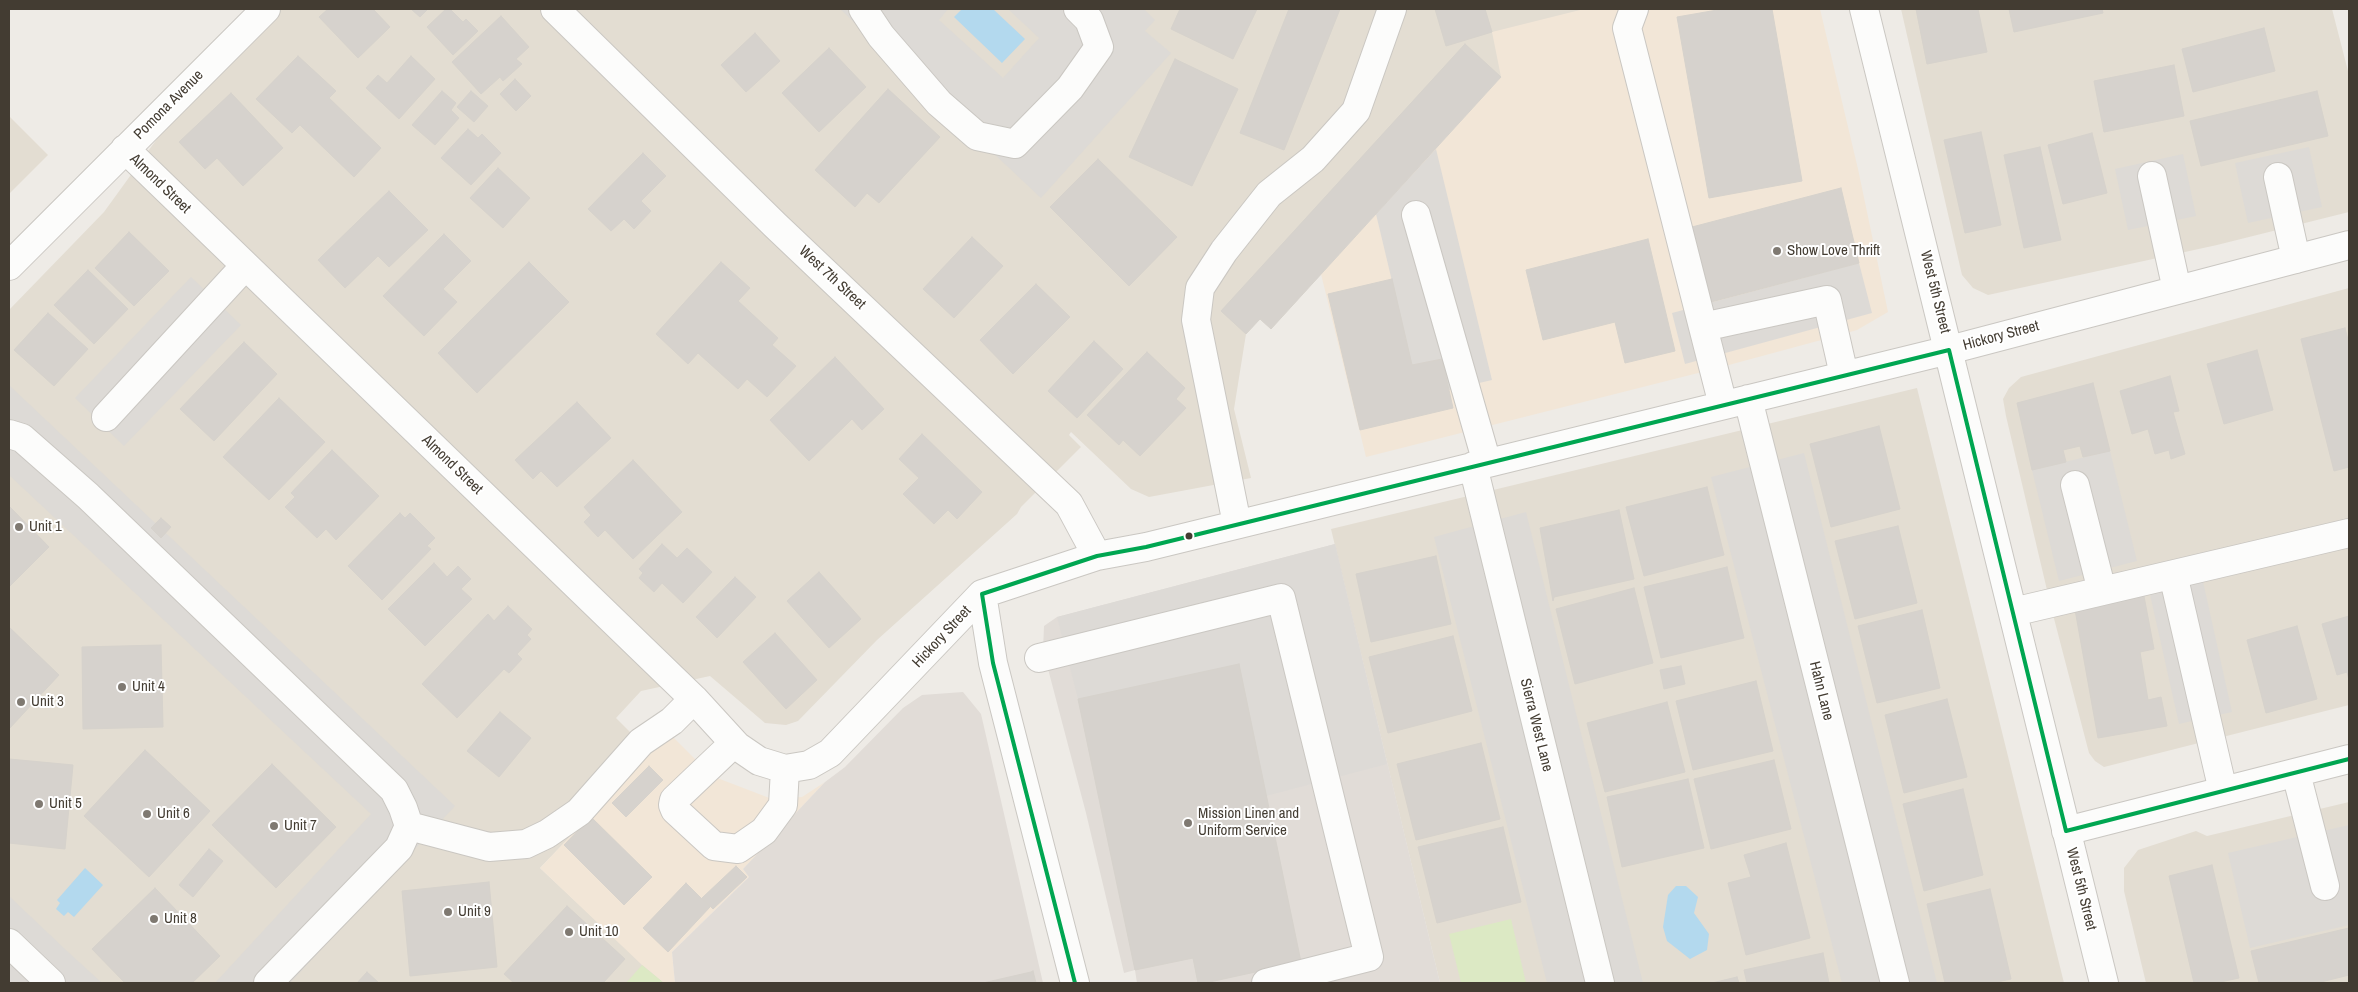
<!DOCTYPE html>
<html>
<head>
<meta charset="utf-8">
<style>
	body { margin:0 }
	#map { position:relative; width:2358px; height:992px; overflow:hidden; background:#eeebe6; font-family:"Archivo Narrow",sans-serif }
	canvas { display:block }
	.frame { position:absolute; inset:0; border:10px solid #433c32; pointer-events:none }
</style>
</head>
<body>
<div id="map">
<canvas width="2358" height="992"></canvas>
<div class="frame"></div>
</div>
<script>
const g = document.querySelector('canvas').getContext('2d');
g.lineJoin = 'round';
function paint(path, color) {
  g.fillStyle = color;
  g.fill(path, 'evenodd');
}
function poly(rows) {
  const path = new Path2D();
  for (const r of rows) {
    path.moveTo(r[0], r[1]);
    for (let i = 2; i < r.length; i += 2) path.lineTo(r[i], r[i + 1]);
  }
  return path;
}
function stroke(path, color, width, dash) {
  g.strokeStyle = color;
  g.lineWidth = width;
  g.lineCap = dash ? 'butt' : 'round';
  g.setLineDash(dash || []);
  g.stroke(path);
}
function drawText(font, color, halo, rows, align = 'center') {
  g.font = font + ' "Archivo Narrow",sans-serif';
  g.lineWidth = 4;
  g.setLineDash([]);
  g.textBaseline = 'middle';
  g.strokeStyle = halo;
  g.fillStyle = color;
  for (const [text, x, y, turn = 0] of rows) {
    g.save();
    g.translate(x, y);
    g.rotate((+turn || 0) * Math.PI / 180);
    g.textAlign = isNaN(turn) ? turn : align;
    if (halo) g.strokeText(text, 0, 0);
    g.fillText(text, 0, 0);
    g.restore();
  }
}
paint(poly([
	[273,9,1588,9,1501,77,1271,329,1260,319,1246,334,1234,409,1251,478,1149,497,1131,489,1071,432,1069,435,1081,447,1021,507,1017,514,877,640,798,721,786,725,765,723,710,676,641,691,616,718,651,753,540,868,664,983,9,983,9,310,104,212,183,103],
	[1901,9,2332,9,2349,75,2349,212,2217,245,1988,295,1973,288,1962,275],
	[9,116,48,155,9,194],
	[2349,288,2349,705,2104,767,2095,761,2089,753,2051,607,2006,416,2003,399,2009,388,2021,377],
	[1917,388,2064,983,1440,983,1331,529],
	[2349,802,2349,983,2146,983,2124,891,2124,868,2138,850,2196,831,2207,836]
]), '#e3ddd2');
paint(poly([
	[1584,9,1820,9,1858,169,1888,312,1857,330,1836,336,1714,369,1366,457,1321,274,1501,77,1492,32],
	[669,733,712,776,772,799,802,797,825,782,743,869,749,877,672,952,675,983,664,983,642,965,540,868]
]), '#f2e6d7');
paint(poly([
	[1335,544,1440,983,1137,983,1135,970,1124,973,1086,813,1043,650,1044,626,1057,617],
	[963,692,981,714,1043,983,675,983,672,952,749,877,743,869,825,782,845,767,903,708,922,695]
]), '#e1dcd7');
paint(poly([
	[1511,919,1526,983,1461,983,1449,934],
	[642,965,664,983,626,983]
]), '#dce9c4');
paint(poly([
	[840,9,948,9,939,20,1003,78,1039,38,1008,9,1144,9,1155,20,1145,31,1171,53,1041,198],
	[2309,147,2322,207,2248,223,2235,163],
	[1436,149,1492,380,1449,390,1441,359,1412,365,1376,214],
	[2183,154,2196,216,2128,230,2115,169],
	[1859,263,1872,313,1685,364,1672,313],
	[191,277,241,325,124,446,75,398],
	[10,386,455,806,290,983,215,983,371,814,9,475],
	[2110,451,2137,561,2059,581,2032,470],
	[1804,453,1937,983,1842,983,1711,477],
	[1526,512,1643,983,1547,983,1434,537],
	[1335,544,1387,764,1266,796,1239,664,1078,699,1057,617],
	[2202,577,2232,712,2179,724,2149,590],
	[2349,825,2349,925,2250,948,2228,853],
	[9,896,67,951,102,983,9,983]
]), '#dddad6');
paint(poly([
	[962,9,993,9,1025,39,1002,63,954,17],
	[85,868,103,885,74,917,68,912,64,916,56,909,60,903,57,900],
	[1676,886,1686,886,1698,897,1694,913,1709,934,1707,950,1690,959,1667,941,1663,927,1668,895]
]), '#b3d9ee');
const building = poly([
	[328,9,373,9,390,27,358,58,319,17,328,9],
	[411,9,428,9,420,17,411,9],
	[446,9,450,9,463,22,466,19,478,31,453,55,427,27,446,9],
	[1180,9,1257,9,1233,59,1171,29,1180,9],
	[1289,9,1340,9,1284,150,1240,133,1289,9],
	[1435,9,1485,9,1492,32,1446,46,1435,9],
	[1723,9,1772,9,1802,181,1709,198,1677,17,1723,9],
	[1916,9,1978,9,1987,52,1927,64,1916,9],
	[2009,9,2102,9,2103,13,2014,32,2009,9],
	[501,16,529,47,516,59,522,64,503,81,500,77,481,94,452,62,501,16],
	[2264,28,2275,71,2193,92,2182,49,2264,28],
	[755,33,780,61,746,92,721,65,755,33],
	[1465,44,1501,77,1271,329,1260,319,1246,334,1221,311,1465,44],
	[829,48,866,87,819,132,782,93,829,48],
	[298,56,336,91,329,98,381,148,354,177,300,125,292,133,256,99,298,56],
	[411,56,435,79,399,119,366,88,378,75,387,83,411,56],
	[1175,59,1238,89,1192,186,1129,157,1175,59],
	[2174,65,2184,116,2104,132,2094,81,2174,65],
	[515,79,531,96,516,111,500,94,515,79],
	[888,89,940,137,879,203,867,193,855,207,815,170,888,89],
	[442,91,456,103,451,110,459,118,435,145,412,125,442,91],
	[471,91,488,106,474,122,457,107,471,91],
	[2317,91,2328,136,2201,166,2190,121,2317,91],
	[231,93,283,148,243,186,217,158,205,169,179,142,231,93],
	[468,129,478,138,482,134,501,153,471,185,441,158,468,129],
	[1981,132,2001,225,1965,233,1944,140,1981,132],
	[2092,133,2107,193,2063,204,2048,145,2092,133],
	[2040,147,2061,240,2024,248,2004,155,2040,147],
	[643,153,666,176,641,201,651,211,634,229,624,219,611,231,588,209,643,153],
	[1098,159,1177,237,1129,286,1050,207,1098,159],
	[498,168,530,198,503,228,470,198,498,168],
	[1841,188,1859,263,1711,302,1692,227,1841,188],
	[389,191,428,230,389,267,378,256,345,288,318,260,389,191],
	[129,232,169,271,134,306,95,268,129,232],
	[444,234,471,261,443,289,457,302,424,336,383,296,444,234],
	[972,237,1003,266,954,318,923,289,972,237],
	[1648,239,1675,351,1625,363,1615,322,1543,340,1526,270,1648,239],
	[529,262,569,302,477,393,438,353,529,262],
	[721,262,750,288,738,301,778,338,772,345,796,366,767,397,747,379,738,389,698,353,688,364,656,334,721,262],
	[88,270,128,309,94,344,54,305,88,270],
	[1392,279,1412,365,1442,359,1453,408,1360,430,1328,294,1392,279],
	[1036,284,1070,317,1013,374,980,340,1036,284],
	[48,313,88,349,54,386,14,350,48,313],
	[2345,328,2349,344,2349,467,2334,471,2301,339,2345,328],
	[1094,341,1123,369,1077,418,1048,391,1094,341],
	[244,342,277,374,214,441,180,409,244,342],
	[2257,350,2273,410,2224,424,2207,364,2257,350],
	[1147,352,1185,388,1176,399,1186,408,1140,456,1123,440,1119,445,1087,415,1147,352],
	[835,357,884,409,862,430,852,419,809,461,770,420,835,357],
	[2170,376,2179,411,2173,412,2185,454,2171,459,2169,450,2155,454,2148,429,2132,434,2120,391,2170,376],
	[2093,383,2110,451,2083,457,2080,446,2063,450,2066,462,2032,470,2017,403,2093,383],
	[279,398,325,442,269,500,223,457,279,398],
	[577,402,611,438,557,487,541,471,533,479,515,460,577,402],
	[1879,426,1900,509,1831,527,1810,444,1879,426],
	[922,434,982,492,957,519,948,510,934,524,903,494,919,478,899,459,922,434],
	[332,450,379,496,336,540,326,529,317,538,285,507,295,497,291,493,332,450],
	[633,460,682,512,633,559,605,530,598,537,584,522,591,515,584,507,633,460],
	[1707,487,1724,555,1644,576,1626,507,1707,487],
	[9,506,49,547,9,587,9,506],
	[1619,510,1634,579,1554,597,1553,601,1540,528,1619,510],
	[400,513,405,518,410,513,435,538,427,546,431,549,382,600,348,566,400,513],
	[161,518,171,527,161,538,151,528,161,518],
	[1898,526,1917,603,1855,619,1835,541,1898,526],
	[662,544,677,558,687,548,712,572,683,603,662,583,654,592,639,578,643,573,639,569,662,544],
	[1436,556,1451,624,1371,642,1356,574,1436,556],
	[434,563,447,577,458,566,471,579,461,589,472,599,425,646,388,609,434,563],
	[1727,567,1744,638,1661,658,1644,587,1727,567],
	[819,572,861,619,829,648,787,601,819,572],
	[735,577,756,597,717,638,696,617,735,577],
	[1634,588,1653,663,1575,684,1556,609,1634,588],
	[2143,591,2154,649,2140,652,2148,700,2161,697,2167,726,2098,738,2074,604,2143,591],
	[508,606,532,629,527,635,531,639,517,654,522,659,509,673,504,669,457,718,422,684,488,614,494,621,508,606],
	[1922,610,1940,688,1877,703,1858,626,1922,610],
	[2349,616,2349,680,2347,672,2337,675,2322,624,2349,616],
	[2297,626,2317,699,2266,713,2247,640,2297,626],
	[9,627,59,675,9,729,9,627],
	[775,633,817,680,786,709,743,662,775,633],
	[1453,636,1472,711,1388,733,1369,657,1453,636],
	[161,645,163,727,83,729,82,647,161,645],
	[1239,664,1301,962,1205,983,1198,983,1193,958,1135,970,1078,699,1239,664],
	[1681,666,1685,684,1664,689,1660,670,1681,666],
	[1756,681,1773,751,1693,770,1676,701,1756,681],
	[1947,699,1967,777,1904,793,1885,715,1947,699],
	[1667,702,1685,772,1605,792,1587,723,1667,702],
	[500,712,531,738,499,777,467,751,500,712],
	[1481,743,1500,819,1416,840,1397,764,1481,743],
	[145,750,210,811,149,877,84,816,145,750],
	[9,759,73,765,65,849,9,843,9,759],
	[1774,760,1791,829,1711,849,1694,779,1774,760],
	[272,764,336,827,276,888,212,825,272,764],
	[649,766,663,780,626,817,612,803,649,766],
	[1688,779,1704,848,1622,867,1607,797,1688,779],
	[1963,789,1983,875,1924,891,1903,804,1963,789],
	[591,817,652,877,624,905,564,845,591,817],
	[1503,827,1521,902,1437,923,1418,847,1503,827],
	[1786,843,1810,938,1746,955,1728,883,1751,877,1744,855,1786,843],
	[209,849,223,861,193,897,179,885,209,849],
	[2212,865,2239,978,2216,983,2194,983,2169,876,2212,865],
	[736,866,747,877,713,909,702,898,736,866],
	[489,882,497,967,410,976,402,891,489,882],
	[686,883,710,907,668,952,643,928,686,883],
	[155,888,220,956,192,983,125,983,92,949,155,888],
	[1990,889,2011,979,1992,983,1945,983,1927,904,1990,889],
	[567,906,625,959,603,983,514,983,504,974,567,906],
	[2349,928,2349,975,2317,983,2259,983,2251,951,2349,928],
	[1823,953,1829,983,1747,983,1744,970,1823,953],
	[1033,971,1036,983,983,983,1031,972,1033,971],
	[367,972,379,983,357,983,367,972],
	[1737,977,1739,983,1712,983,1737,977]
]);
paint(building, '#d6d2cd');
stroke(building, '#d6d2cc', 1);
const minor = poly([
	[555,9,775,225,1069,504,1097,556],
	[863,9,881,36,939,103,977,136,1015,144,1070,88,1099,47,1089,20,1078,9],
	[1634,9,1627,28,1703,327],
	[1864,9,2104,983],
	[125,149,694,699,737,746,759,761,785,769,809,765,830,753,982,594,1097,556,1146,547,1949,350,2349,245],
	[2152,176,2177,290],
	[2278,177,2296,259],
	[1416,215,1487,463],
	[9,266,266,9],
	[1748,399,1895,983],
	[1723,405,1703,327,1827,300,1844,375],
	[106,417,245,266],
	[9,434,22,438,88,496,394,790,403,808,409,826,399,848,268,983],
	[1473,466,1600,983],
	[2075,485,2102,591],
	[1237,524,1196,320,1200,288,1224,251,1269,194,1313,159,1356,111,1392,9],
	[2175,583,2223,791],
	[982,594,993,663,1075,983],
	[2013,612,2349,533],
	[1039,658,1281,598,1369,957,1266,983],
	[734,743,674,800,673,805,675,810,714,846,738,849,764,831,783,805,785,769],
	[2296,773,2325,886],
	[409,826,489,847,526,844,547,834,579,812,641,742,672,721,694,699],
	[2066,831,2349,759],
	[9,943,51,983]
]);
stroke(minor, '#cac7c2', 30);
stroke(minor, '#fcfcfb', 28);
stroke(poly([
	[1075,983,993,663,982,594,1097,556,1146,547,1949,350,2066,831,2349,759]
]), '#00a651', 4);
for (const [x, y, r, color] of [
	[1777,251,5,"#7f7971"],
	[19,527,5,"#7f7971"],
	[1189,536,4.5,"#433c32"],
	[122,687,5,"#7f7971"],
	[21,702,5,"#7f7971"],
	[39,804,5,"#7f7971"],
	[147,814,5,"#7f7971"],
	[1188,823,5,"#7f7971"],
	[274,826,5,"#7f7971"],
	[448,912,5,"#7f7971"],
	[154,919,5,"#7f7971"],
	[569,932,5,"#7f7971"]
]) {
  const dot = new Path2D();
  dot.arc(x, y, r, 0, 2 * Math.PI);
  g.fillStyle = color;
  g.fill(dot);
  stroke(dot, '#fff', 2);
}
drawText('15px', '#433c32', '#fff', [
	["Pomona Avenue",169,105,-45],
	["Almond Street",160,184,44],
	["West 7th Street",832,278,43],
	["West 5th Street",1935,292,76],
	["Hickory Street",2001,336,-15],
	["Almond Street",452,465,44],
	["Hickory Street",942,637,-47],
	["Hahn Lane",1821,691,76],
	["Sierra West Lane",1536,725,76],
	["West 5th Street",2081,889,76]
]);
drawText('15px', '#433c32', '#fff', [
	["Show Love Thrift",1787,251],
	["Unit 1",29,527],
	["Unit 4",132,687],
	["Unit 3",31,702],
	["Unit 5",49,804],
	["Unit 6",157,814],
	["Mission Linen and",1198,814],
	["Uniform Service",1198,831],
	["Unit 7",284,826],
	["Unit 9",458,912],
	["Unit 8",164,919],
	["Unit 10",579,932]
], 'left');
</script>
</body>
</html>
